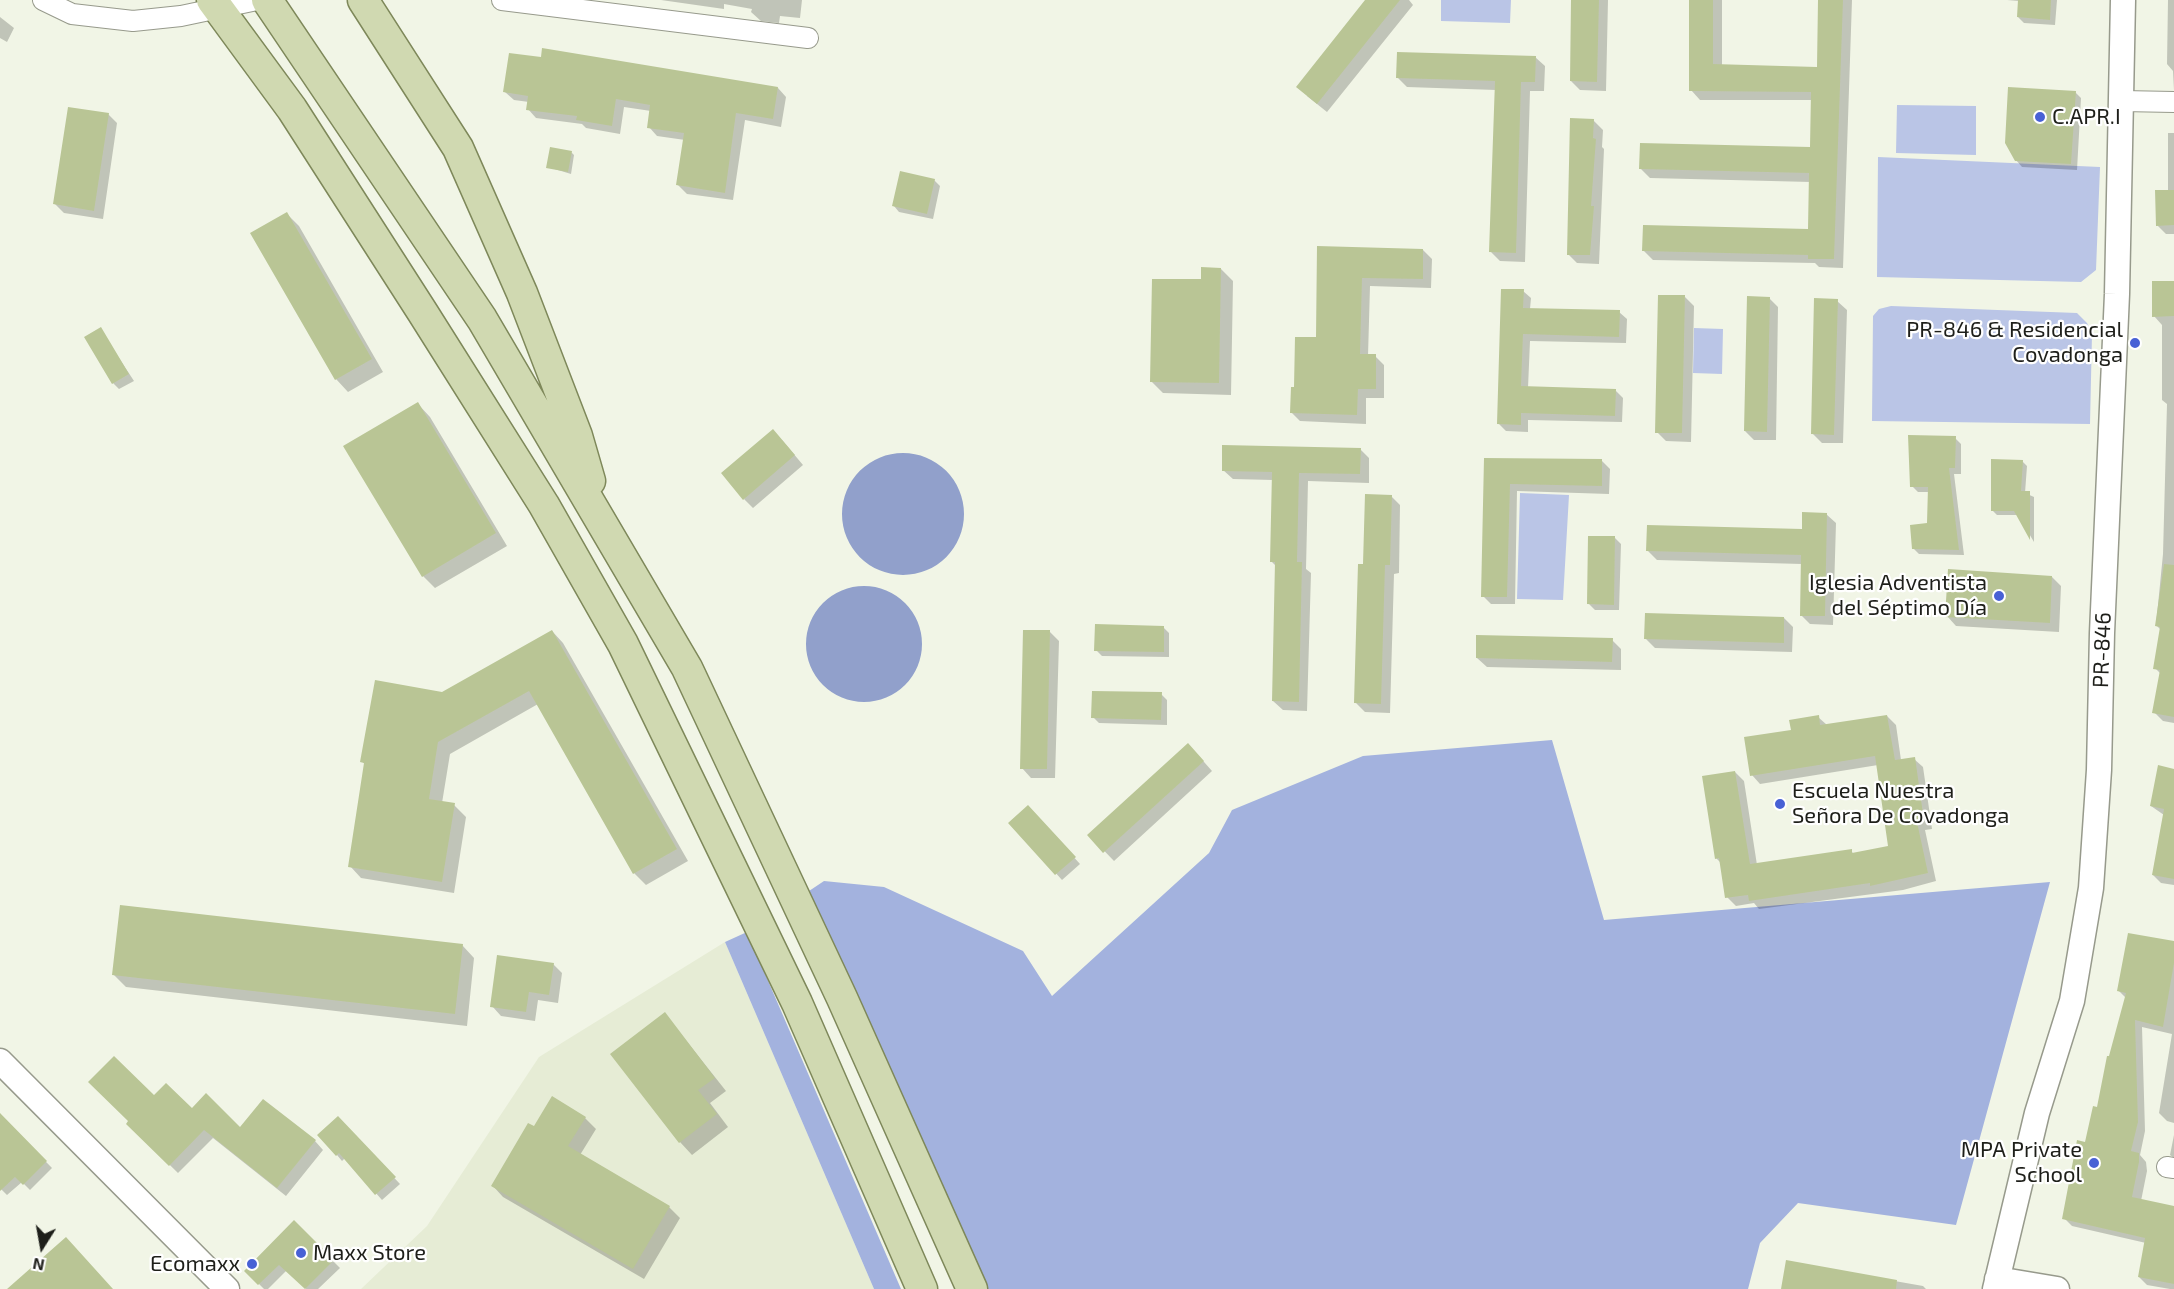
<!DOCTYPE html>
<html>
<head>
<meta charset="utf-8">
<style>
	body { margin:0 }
	#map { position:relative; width:2174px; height:1289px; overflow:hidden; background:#f1f5e6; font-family:"Exo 2",sans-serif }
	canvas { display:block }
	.north { position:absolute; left:12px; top:1217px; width:60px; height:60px; -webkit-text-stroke:4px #fff; paint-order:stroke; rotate:191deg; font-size:16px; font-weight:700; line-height:24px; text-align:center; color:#1e1f1a }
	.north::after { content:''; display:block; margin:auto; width:21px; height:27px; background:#1e1f1a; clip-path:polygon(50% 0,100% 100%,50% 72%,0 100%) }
</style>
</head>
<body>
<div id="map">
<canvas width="2174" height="1289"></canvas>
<div class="north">N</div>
</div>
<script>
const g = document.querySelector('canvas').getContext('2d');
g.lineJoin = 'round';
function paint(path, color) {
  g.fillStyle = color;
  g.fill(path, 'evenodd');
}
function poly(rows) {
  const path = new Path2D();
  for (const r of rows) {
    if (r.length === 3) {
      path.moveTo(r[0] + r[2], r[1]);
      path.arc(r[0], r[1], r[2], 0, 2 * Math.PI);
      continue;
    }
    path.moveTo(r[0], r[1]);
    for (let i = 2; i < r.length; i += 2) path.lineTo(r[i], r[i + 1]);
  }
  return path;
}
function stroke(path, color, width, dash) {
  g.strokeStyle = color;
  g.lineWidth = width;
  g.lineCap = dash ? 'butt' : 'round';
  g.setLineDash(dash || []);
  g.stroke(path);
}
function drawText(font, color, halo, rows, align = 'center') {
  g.font = font + ' "Exo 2",sans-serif';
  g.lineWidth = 4.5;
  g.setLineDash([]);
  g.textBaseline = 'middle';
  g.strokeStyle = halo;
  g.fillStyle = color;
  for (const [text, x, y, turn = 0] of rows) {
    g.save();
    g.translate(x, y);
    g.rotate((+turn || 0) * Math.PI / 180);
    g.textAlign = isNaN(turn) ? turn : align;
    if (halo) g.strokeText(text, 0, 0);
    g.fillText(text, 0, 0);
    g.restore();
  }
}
paint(poly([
	[725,942,874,1289,361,1289,427,1226,539,1057]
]), '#e6ecd5');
paint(poly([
	[1441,0,1511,0,1510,23,1441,21],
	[1897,105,1976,106,1976,155,1896,153],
	[1878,157,2100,167,2096,270,2081,282,1877,277],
	[1891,306,2077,313,2087,323,2092,334,2090,424,1872,421,1873,316,1879,309],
	[1694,328,1723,329,1722,374,1693,373],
	[1520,493,1569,495,1563,600,1517,599]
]), '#bac5e6');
paint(poly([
	[1552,740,1604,920,2050,882,1956,1225,1798,1203,1760,1243,1748,1289,987,1289,809,891,824,881,884,887,1023,951,1052,996,1209,853,1232,810,1363,756],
	[747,932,901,1289,874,1289,725,942]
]), '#a3b2de');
paint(poly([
	[903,514,61],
	[864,644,58]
]), '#91a0cb');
paint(poly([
	[661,0,802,0,800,18,780,16,779,23,761,21,751,12,752,9,724,4,724,9],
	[1367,0,1409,0,1413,5,1327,112,1307,96],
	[1573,0,1608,0,1606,91,1580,90,1571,81],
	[1691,0,1722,0,1722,66,1818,69,1820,0,1852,0,1843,268,1819,267,1815,263,1653,260,1643,250,1810,230,1811,182,1650,178,1641,169,1811,148,1812,100,1700,100,1691,90],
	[2007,0,2057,0,2055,25,2024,23,2018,17,2019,1],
	[2168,0,2174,0,2174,90,2173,71,2167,64],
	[0,17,14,28,7,42,0,38],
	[1535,57,1545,66,1544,91,1530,91,1525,262,1500,261,1491,252,1496,90,1407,87,1398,78],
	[778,88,786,97,781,127,745,120,733,200,687,194,678,185,685,140,657,136,649,127,651,111,624,107,620,134,586,128,582,124,536,118,528,109,529,102,514,100,505,92],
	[2075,92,2081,98,2077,170,2022,167,2016,160],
	[108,114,117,123,103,219,64,213,55,204],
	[1593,120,1603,130,1602,147,1604,149,1599,264,1577,263,1568,254],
	[2168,133,2174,133,2174,234,2166,234,2157,225,2168,192],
	[571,152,574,155,571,174,548,167],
	[934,180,940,186,933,219,899,212,894,206],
	[287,214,299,226,383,372,348,392,336,379,252,233],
	[1318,248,1423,250,1432,259,1431,288,1370,286,1368,356,1375,356,1384,365,1384,398,1366,398,1366,424,1300,421,1291,412,1296,389,1318,339],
	[1221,269,1233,281,1231,395,1163,393,1151,381,1202,281],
	[2174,282,2174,723,2163,721,2154,712,2161,674,2155,668,2161,630,2156,625,2163,554,2167,404,2162,400,2162,325,2154,316],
	[1523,291,1531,298,1530,309,1619,312,1627,319,1626,343,1530,341,1528,388,1615,390,1623,398,1622,422,1528,420,1528,432,1506,431,1499,424],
	[1685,297,1694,306,1691,442,1666,441,1657,432],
	[1769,298,1778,307,1776,440,1754,440,1745,431],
	[1837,301,1847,310,1843,443,1822,443,1812,433],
	[100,329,134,381,119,389,113,383],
	[418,404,430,417,507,546,435,588,423,576],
	[1955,438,1961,444,1961,474,1954,474,1964,555,1919,554,1913,548,1929,524,1929,492,1918,492,1912,486],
	[782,440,803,465,753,508,744,499],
	[1360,449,1369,458,1369,483,1308,481,1306,569,1311,573,1307,711,1283,710,1273,701,1276,566,1271,561,1273,480,1233,479,1223,470],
	[1485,460,1602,461,1610,469,1609,494,1517,491,1515,604,1491,604,1483,596],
	[2022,461,2027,466,2025,493,2034,497,2034,542,2018,515,1997,515,1992,510],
	[1391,496,1400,505,1399,573,1394,574,1390,713,1365,712,1356,703,1364,566],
	[1826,514,1836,523,1833,625,1810,624,1801,615,1802,564,1657,560,1648,551,1803,530],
	[1615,538,1621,544,1619,610,1595,610,1589,604],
	[2052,577,2061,586,2059,632,1956,626,1947,616],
	[1784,618,1793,627,1792,652,1655,648,1646,639],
	[1163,627,1169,633,1169,657,1102,656,1096,650],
	[552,631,563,643,688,861,646,885,634,873,538,704,450,754,442,803,454,805,466,817,454,893,361,878,350,866,366,766,362,761,442,693],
	[1049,631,1059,641,1055,778,1031,778,1022,768],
	[1612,640,1621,649,1621,670,1487,667,1477,658],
	[1161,694,1167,700,1167,725,1099,723,1093,717],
	[1887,716,1896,725,1901,760,1914,759,1923,767,1932,829,1925,830,1936,881,1903,890,1759,909,1754,903,1736,906,1727,897,1722,864,1716,858,1735,772,1744,781,1757,865,1851,851,1854,854,1890,847,1878,765,1760,784,1752,775,1792,731,1818,717,1827,725],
	[1197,754,1212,771,1114,861,1089,835],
	[2174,770,2174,885,2161,883,2153,875,2164,815,2151,806],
	[1034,813,1080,864,1062,880,1011,823],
	[2174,942,2174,1123,2167,1121,2159,1113,2172,1034,2142,1027,2145,1131,2140,1155,2146,1162,2147,1171,2141,1201,2174,1207,2174,1289,2170,1289,2147,1285,2139,1277,2146,1243,2072,1226,2064,1218,2098,1109,2126,998,2119,991],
	[462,945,474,958,467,1026,126,987,113,974],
	[553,964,562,973,558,1003,538,1000,535,1021,501,1016,492,1006],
	[665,1014,726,1091,710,1103,728,1127,692,1155,680,1142],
	[154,1097,240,1129,315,1141,323,1150,286,1196,213,1138,178,1173,128,1124],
	[0,1115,52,1168,30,1190,22,1182,7,1195,0,1188],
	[338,1118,400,1184,382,1200,345,1158,342,1161,337,1155],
	[585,1118,596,1129,580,1155,669,1207,680,1218,644,1279,503,1197,493,1186,534,1128],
	[2174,1135,2174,1158,2170,1155],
	[294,1222,340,1268,318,1289,306,1289,287,1270,268,1289,264,1289,246,1271],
	[1787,1262,1923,1286,1926,1289,1782,1289]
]), '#0003');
paint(poly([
	[1365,0,1400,0,1317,104,1296,87],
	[1571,0,1599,0,1597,82,1570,81],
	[1689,0,1713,0,1713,64,1817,67,1818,0,1843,0,1834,259,1808,259,1808,255,1642,251,1643,225,1808,229,1809,173,1639,169,1640,143,1810,147,1811,92,1689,91],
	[2018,0,2051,0,2050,20,2017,17],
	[542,48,778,87,773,119,736,113,725,193,676,185,684,133,647,128,650,105,616,99,612,126,576,120,577,116,526,110,528,96,503,92,509,53,541,57],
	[1397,52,1536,56,1535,82,1521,82,1516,253,1489,252,1495,81,1396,78],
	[2008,87,2076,91,2071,164,2015,161,2005,143],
	[68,107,109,113,94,211,53,204],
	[1570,118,1594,119,1593,138,1596,139,1591,206,1594,206,1590,255,1567,255],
	[550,147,572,151,568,172,546,168],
	[900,171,935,179,927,214,892,206],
	[2155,190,2174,190,2174,225,2156,226],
	[287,212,372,359,335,380,250,233],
	[1317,246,1423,249,1423,279,1362,278,1360,354,1376,354,1376,389,1358,389,1357,415,1290,413,1291,387,1294,387,1295,337,1316,337],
	[1201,267,1221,268,1219,383,1150,382,1152,279,1201,279],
	[2152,281,2174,281,2174,316,2152,317],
	[1501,289,1524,289,1523,308,1620,310,1619,337,1523,334,1521,386,1616,389,1615,416,1521,413,1521,425,1497,424],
	[1658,295,1685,295,1682,433,1655,433],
	[1747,296,1770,297,1767,432,1744,431],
	[1814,298,1838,299,1834,435,1811,434],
	[101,327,129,374,112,384,84,337],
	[418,402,496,533,422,577,343,446],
	[773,429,795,455,743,500,721,473],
	[1908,435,1956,436,1955,468,1949,468,1959,550,1912,549,1910,525,1927,523,1928,487,1910,487],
	[1222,445,1361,448,1360,474,1299,473,1297,562,1302,562,1299,702,1272,701,1275,562,1270,562,1272,472,1222,471],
	[1484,458,1602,459,1602,486,1510,484,1507,597,1481,597],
	[1991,459,2023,460,2021,491,2030,491,2030,540,2014,511,1991,511],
	[1365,494,1392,495,1390,565,1385,565,1381,704,1354,703,1358,564,1363,564],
	[1802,512,1827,513,1825,616,1800,616,1801,555,1646,551,1647,525,1802,529],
	[1588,536,1615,536,1614,605,1587,604],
	[2164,564,2174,565,2174,717,2152,713,2160,670,2153,669,2160,627,2155,626],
	[1948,569,2052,576,2050,623,1945,617],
	[1645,613,1784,617,1784,643,1644,639],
	[1095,624,1164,626,1164,652,1094,651],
	[552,630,677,849,633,874,529,691,438,742,429,799,455,803,442,882,348,867,364,763,360,762,375,680,442,692],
	[1023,630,1050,630,1047,769,1020,769],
	[1476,635,1613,638,1612,662,1476,658],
	[1092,691,1162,692,1161,720,1091,718],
	[1819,715,1820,725,1887,715,1895,760,1915,757,1924,821,1917,822,1928,873,1870,886,1870,883,1749,901,1748,895,1725,898,1719,858,1715,859,1702,776,1735,771,1750,864,1852,849,1852,853,1888,846,1875,756,1750,776,1744,737,1791,730,1789,720],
	[1188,743,1204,761,1103,853,1087,835],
	[2158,765,2174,769,2174,879,2152,875,2164,809,2150,806],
	[1028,805,1076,857,1055,875,1008,823],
	[120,905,463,944,455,1014,112,975],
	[2128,933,2174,941,2174,963,2163,1027,2135,1020,2138,1122,2131,1151,2139,1153,2139,1162,2132,1197,2174,1206,2174,1284,2138,1277,2145,1238,2062,1219,2077,1140,2085,1142,2093,1106,2097,1107,2107,1056,2109,1056,2126,993,2117,991],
	[497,955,554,963,549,995,529,992,526,1012,490,1007],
	[665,1012,715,1078,698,1090,717,1114,679,1143,610,1054],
	[114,1056,154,1095,166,1083,192,1108,206,1093,240,1127,263,1099,316,1140,277,1188,204,1130,169,1166,126,1124,128,1121,88,1082],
	[552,1096,586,1117,568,1146,670,1206,633,1269,491,1186,528,1123,534,1126],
	[0,1113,47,1161,23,1185,15,1177,0,1191],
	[338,1116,396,1177,375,1195,339,1153,336,1156,317,1135],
	[294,1220,334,1260,305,1289,279,1265,258,1285,244,1271],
	[66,1237,113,1289,7,1289],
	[1786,1260,1897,1280,1896,1289,1781,1289]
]), '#b9c595');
const minor = poly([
	[43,0,72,14,133,21,181,16,257,0],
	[502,0,808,38],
	[2122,101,2174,102],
	[2167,1167,2174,1168]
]);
const tertiary = poly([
	[0,1061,227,1289],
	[1997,1279,2057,1289],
	[1995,1289,2037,1113,2072,1001,2091,888,2099,770,2102,633,2117,294,2123,0]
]);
const primary = poly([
	[212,0,292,109,423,313,544,505,623,644,797,1003,922,1289],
	[267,0,482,319,687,668,842,998,972,1289],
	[363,0,458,148,522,293,577,436,590,481]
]);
stroke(minor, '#979a8c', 22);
stroke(tertiary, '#979a8c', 27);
stroke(primary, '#7e885a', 33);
stroke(minor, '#fff', 20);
stroke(tertiary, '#fff', 24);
stroke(primary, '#d0d9b1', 30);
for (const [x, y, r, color] of [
	[2040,117,6,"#4861d5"],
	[2135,343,6,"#4861d5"],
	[1999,596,6,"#4861d5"],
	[1780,804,6,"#4861d5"],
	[2094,1163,6,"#4861d5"],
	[301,1253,6,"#4861d5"],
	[252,1264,6,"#4861d5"]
]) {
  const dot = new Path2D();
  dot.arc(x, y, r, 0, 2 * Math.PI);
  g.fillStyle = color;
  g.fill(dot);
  stroke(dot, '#fff', 2);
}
drawText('22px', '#1e1f1a', '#fff', [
	["C.APR.I",2052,117,"left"],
	["PR-846 & Residencial",2123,330],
	["Covadonga",2123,355],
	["Iglesia Adventista",1987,583],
	["del Séptimo Día",1987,608],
	["Escuela Nuestra",1792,791,"left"],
	["Señora De Covadonga",1792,816,"left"],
	["MPA Private",2082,1150],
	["School",2082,1175],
	["Maxx Store",313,1253,"left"],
	["Ecomaxx",240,1264]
], 'right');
drawText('22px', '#1e1f1a', '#fff', [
	["PR-846",2102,650,-88]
]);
</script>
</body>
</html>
